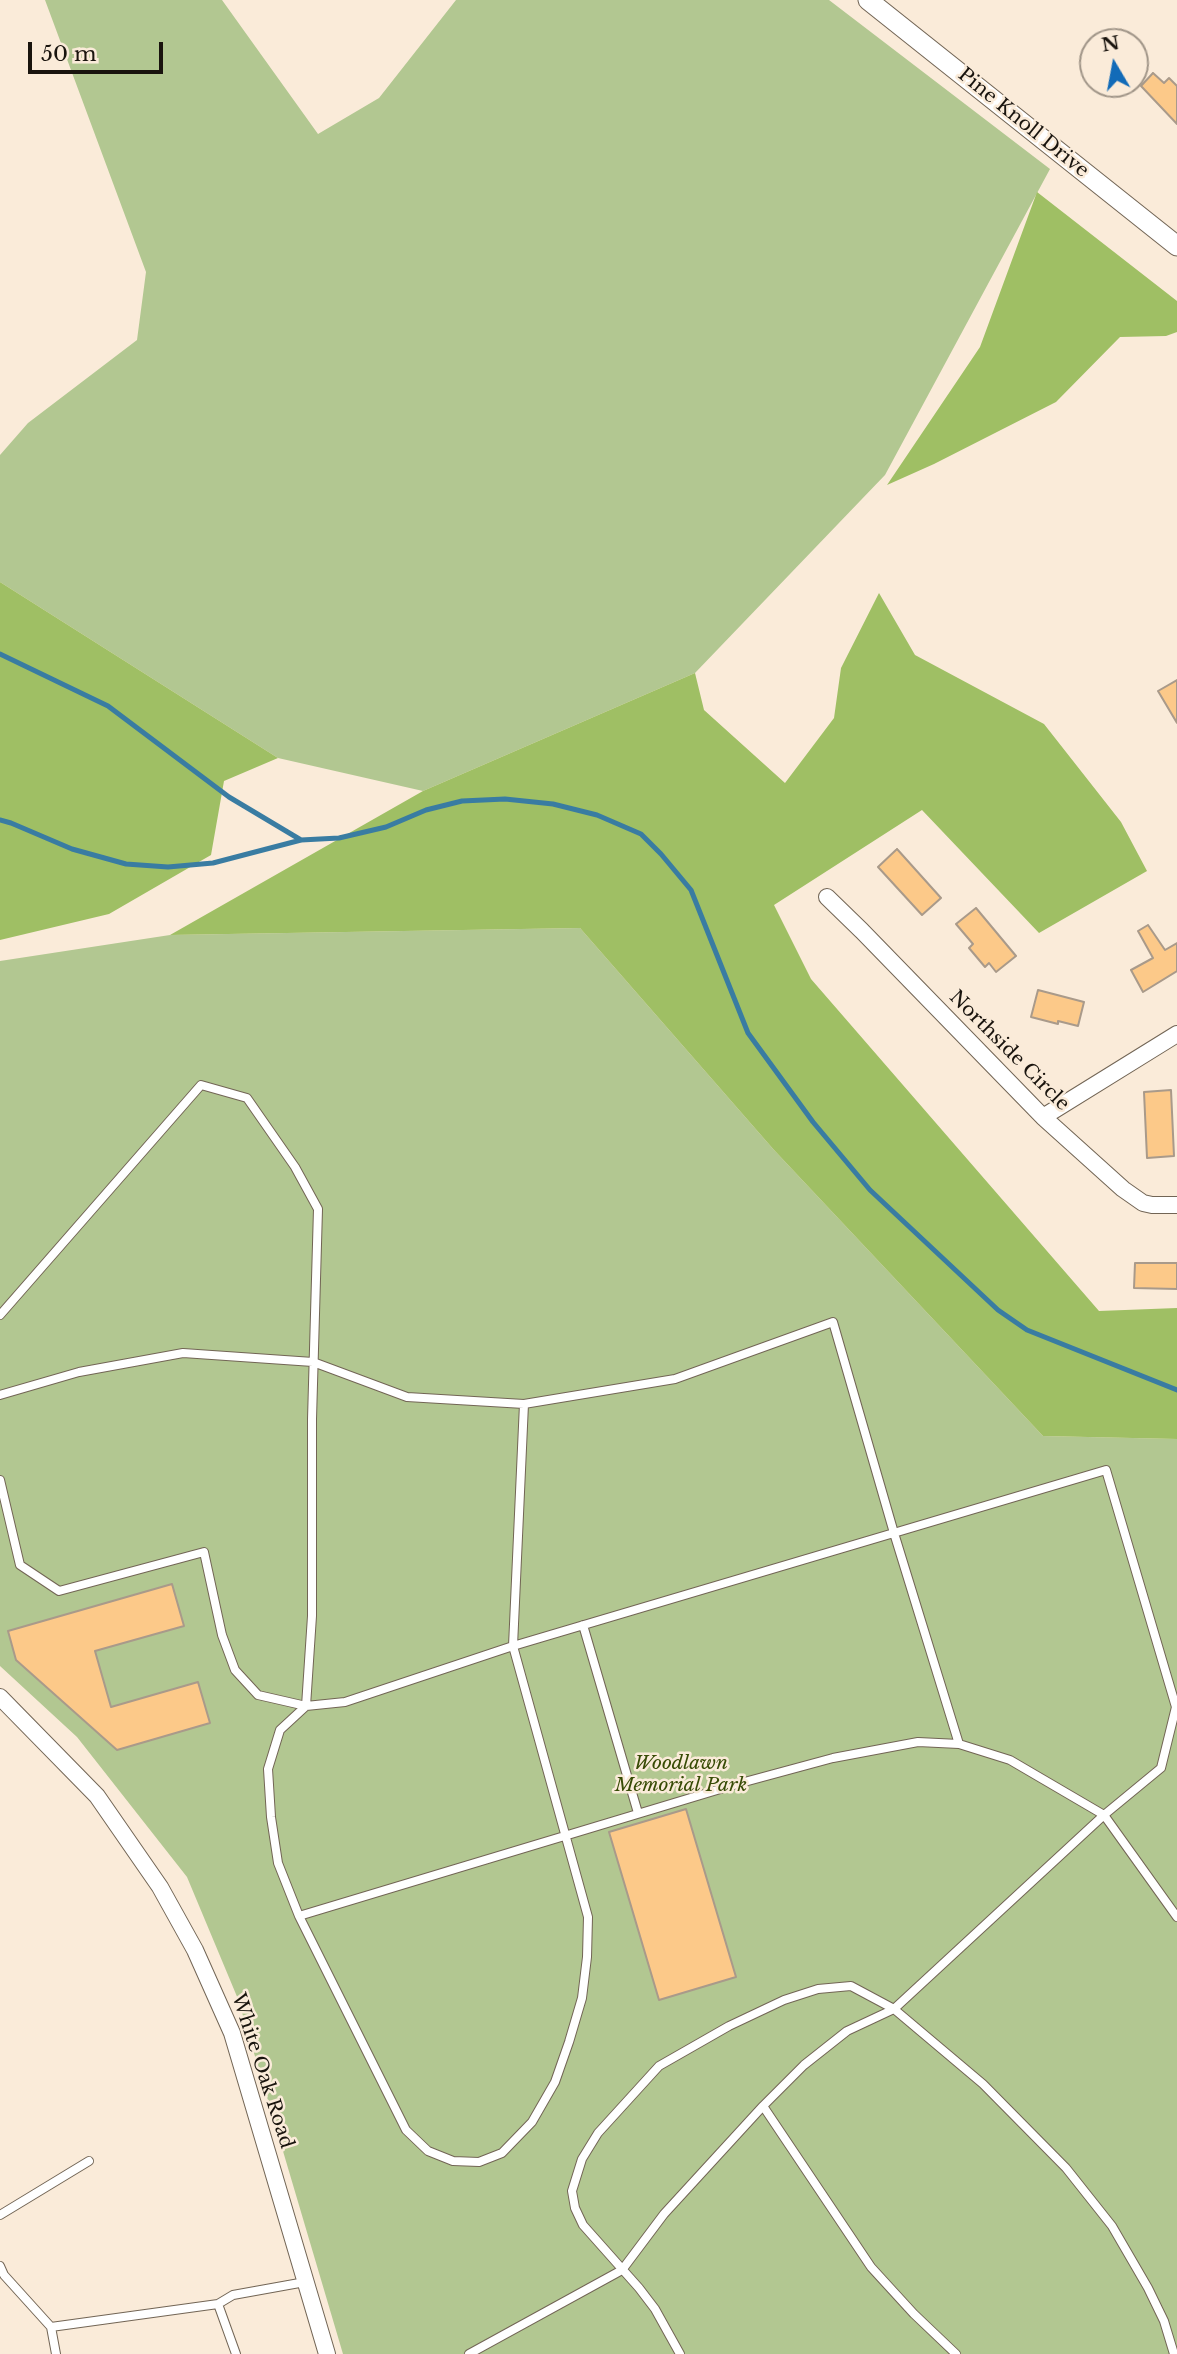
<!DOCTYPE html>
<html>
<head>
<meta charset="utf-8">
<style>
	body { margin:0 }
	#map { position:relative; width:1177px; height:2354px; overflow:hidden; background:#faebd9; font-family:"Libre Baskerville",serif }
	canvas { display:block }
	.north { position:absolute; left:1079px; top:28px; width:70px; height:70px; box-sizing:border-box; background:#faebd9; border:2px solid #a09588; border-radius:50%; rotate:350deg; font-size:19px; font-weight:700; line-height:28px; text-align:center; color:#19140e }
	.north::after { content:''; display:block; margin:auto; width:24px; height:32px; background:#126bb8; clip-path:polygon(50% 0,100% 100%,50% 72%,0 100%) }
	.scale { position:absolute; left:28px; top:42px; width:135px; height:32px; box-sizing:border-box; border:4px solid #19140e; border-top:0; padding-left:9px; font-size:21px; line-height:24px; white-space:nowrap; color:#19140e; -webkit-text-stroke:5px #faebd9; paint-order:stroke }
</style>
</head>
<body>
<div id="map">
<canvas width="1177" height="2354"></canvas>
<div class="north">N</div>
<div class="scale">50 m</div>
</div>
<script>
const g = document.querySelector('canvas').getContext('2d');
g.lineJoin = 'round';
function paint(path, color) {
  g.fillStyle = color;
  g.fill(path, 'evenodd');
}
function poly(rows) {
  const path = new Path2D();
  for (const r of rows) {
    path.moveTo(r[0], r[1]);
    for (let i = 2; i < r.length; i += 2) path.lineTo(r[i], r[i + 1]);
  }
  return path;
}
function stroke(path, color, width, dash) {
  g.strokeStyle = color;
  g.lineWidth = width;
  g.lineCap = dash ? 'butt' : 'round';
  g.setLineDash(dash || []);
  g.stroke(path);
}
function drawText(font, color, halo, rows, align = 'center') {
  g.font = font + ' "Libre Baskerville",serif';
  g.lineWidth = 5;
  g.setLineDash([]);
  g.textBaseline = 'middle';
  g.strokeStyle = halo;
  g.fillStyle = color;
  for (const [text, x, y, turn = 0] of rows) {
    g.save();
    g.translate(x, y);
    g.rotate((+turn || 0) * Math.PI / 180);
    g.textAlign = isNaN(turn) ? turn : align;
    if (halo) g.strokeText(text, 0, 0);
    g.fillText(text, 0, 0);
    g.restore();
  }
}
paint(poly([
	[45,0,222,0,318,134,379,98,456,0,829,0,1050,169,885,475,695,673,423,791,278,758,0,582,0,455,28,423,137,340,146,272],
	[580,928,774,1150,1043,1436,1177,1439,1177,2354,343,2354,238,1999,187,1877,77,1737,0,1666,0,961,170,935]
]), '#b2c791');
paint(poly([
	[1037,192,1177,301,1177,332,1166,336,1120,337,1056,402,934,464,887,485,980,347],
	[0,582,278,758,224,781,211,855,109,914,0,940],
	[879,593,915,655,1044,724,1121,822,1147,871,1039,933,922,810,774,905,811,979,1099,1311,1177,1308,1177,1439,1043,1436,774,1150,580,928,170,935,423,791,695,673,704,710,785,783,834,718,841,668]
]), '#9fbf64');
stroke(poly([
	[0,654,108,706,229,797,301,840],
	[0,820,11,823,72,849,126,864,168,867,213,863,301,840,339,838,386,827,426,810,462,801,505,799,553,804,597,815,641,834,661,854,691,890,748,1033,813,1122,870,1190,998,1310,1027,1330,1177,1390]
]), '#397ca2', 5);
const building = poly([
	[1153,73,1164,83,1169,78,1177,86,1177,124,1141,86,1153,73],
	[1177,680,1177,723,1158,691,1177,680],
	[897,849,941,898,922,915,878,867,897,849],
	[976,908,1016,956,996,972,989,963,985,967,969,948,973,944,956,924,976,908],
	[1148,925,1165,950,1177,943,1177,971,1143,992,1131,970,1153,958,1138,931,1148,925],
	[1038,990,1084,1002,1078,1026,1058,1021,1058,1024,1031,1017,1038,990],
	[1171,1090,1174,1156,1147,1158,1144,1092,1171,1090],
	[1135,1263,1177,1263,1177,1289,1134,1288,1135,1263],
	[172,1584,184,1626,95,1651,111,1707,198,1682,210,1723,117,1750,16,1660,8,1631,172,1584],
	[686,1809,736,1977,659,2000,609,1832,686,1809]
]);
paint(building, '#fcc989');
stroke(building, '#a99a8a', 2);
const service = poly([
	[0,1315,201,1085,247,1098,295,1167,318,1209,312,1419,312,1616,306,1706,280,1730,268,1769,271,1817,278,1863,299,1916,406,2130,428,2151,453,2161,479,2162,502,2153,532,2122,555,2082,569,2042,582,1998,587,1957,588,1917,513,1646,524,1404],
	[0,1395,79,1372,183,1353,313,1362,407,1397,524,1404,675,1379,833,1322,894,1533,959,1744],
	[0,1480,20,1565,59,1591,204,1552,222,1635,235,1670,258,1695,306,1706,345,1702,513,1646,1106,1470,1176,1707,1161,1768,1104,1815,894,2009,847,2031,804,2065,763,2106,664,2214,622,2270,469,2354],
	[583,1625,638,1813],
	[299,1916,737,1784,833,1758,918,1742,959,1744,1010,1760,1104,1815,1177,1917],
	[763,2106,871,2267,914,2314,956,2354],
	[0,2215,89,2161],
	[0,2266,4,2275,51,2327],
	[218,2304,233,2295,305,2282],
	[56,2354,51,2327,218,2304,236,2354],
	[680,2354,655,2309,639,2288,583,2225,575,2208,572,2191,582,2159,598,2133,659,2066,729,2026,784,2000,818,1989,851,1986,894,2009,983,2084,1066,2168,1112,2226,1148,2288,1164,2321,1174,2354]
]);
const minor = poly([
	[827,897,862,931,1043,1117,1123,1189,1143,1203,1152,1205,1177,1205],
	[1043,1117,1177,1034],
	[0,1697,97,1796,160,1887,195,1950,232,2033,327,2354]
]);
const tertiary = poly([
	[868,0,1177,246]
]);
stroke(service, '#726555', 10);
stroke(minor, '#726555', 18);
stroke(tertiary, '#726555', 21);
stroke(service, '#fff', 8);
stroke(minor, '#fff', 16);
stroke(tertiary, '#fff', 19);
drawText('19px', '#19140e', '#faebd9', [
	["Pine Knoll Drive",1023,123,39],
	["Northside Circle",1009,1051,45],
	["White Oak Road",262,2071,72]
]);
drawText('italic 19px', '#374b05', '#faebd9', [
	["Woodlawn",681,1764],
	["Memorial Park",681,1786]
]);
</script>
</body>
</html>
